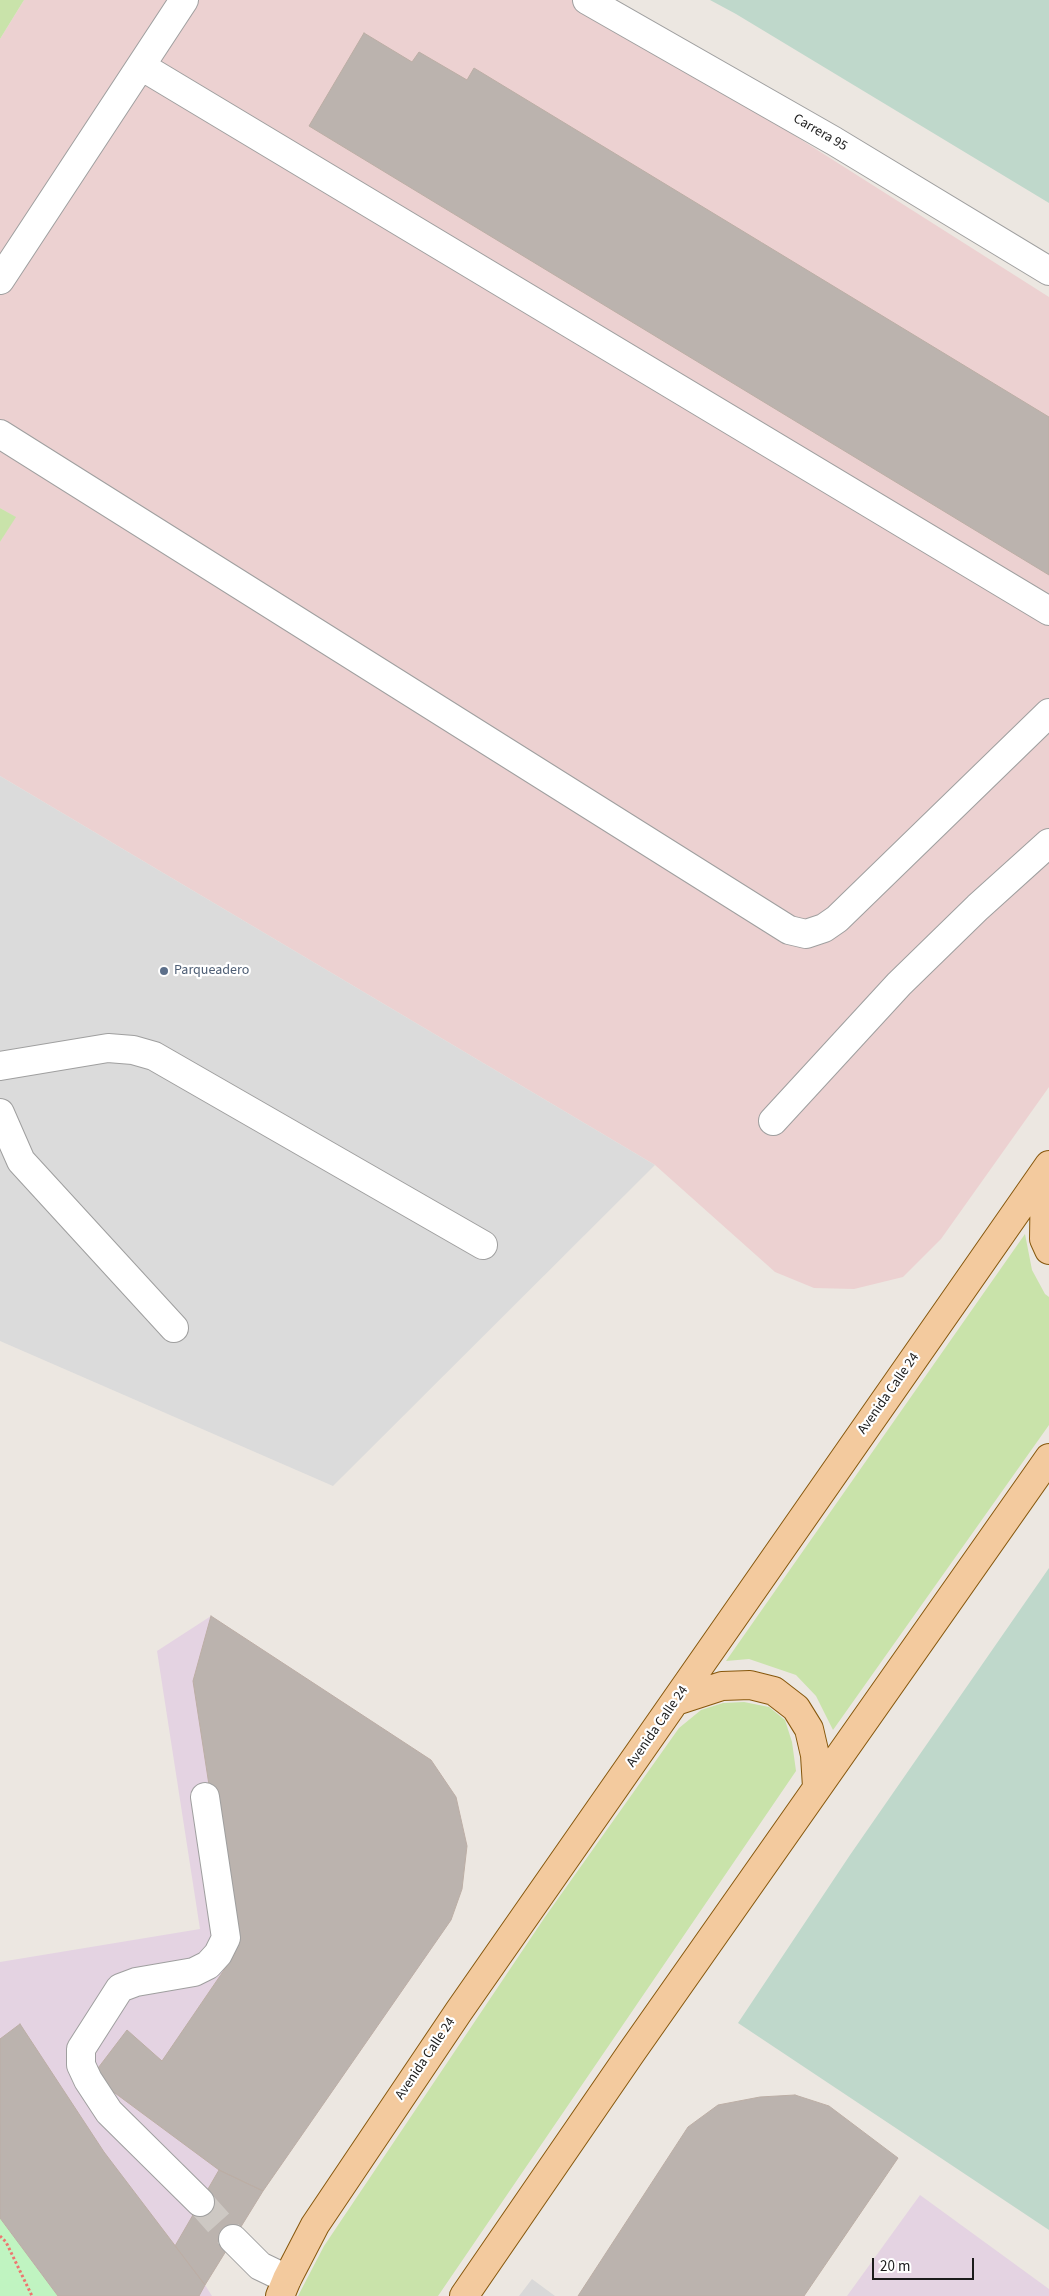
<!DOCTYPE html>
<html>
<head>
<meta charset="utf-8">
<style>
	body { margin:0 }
	#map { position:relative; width:1049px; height:2296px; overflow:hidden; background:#ece7e1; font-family:"Source Sans 3",sans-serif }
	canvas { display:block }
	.scale { position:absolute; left:872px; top:2258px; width:102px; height:22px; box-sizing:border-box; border:2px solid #1b1b1b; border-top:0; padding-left:6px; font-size:15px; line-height:18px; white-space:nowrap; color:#1b1b1b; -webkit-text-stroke:4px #fff; paint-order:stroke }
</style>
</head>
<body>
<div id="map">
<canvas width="1049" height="2296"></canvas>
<div class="scale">20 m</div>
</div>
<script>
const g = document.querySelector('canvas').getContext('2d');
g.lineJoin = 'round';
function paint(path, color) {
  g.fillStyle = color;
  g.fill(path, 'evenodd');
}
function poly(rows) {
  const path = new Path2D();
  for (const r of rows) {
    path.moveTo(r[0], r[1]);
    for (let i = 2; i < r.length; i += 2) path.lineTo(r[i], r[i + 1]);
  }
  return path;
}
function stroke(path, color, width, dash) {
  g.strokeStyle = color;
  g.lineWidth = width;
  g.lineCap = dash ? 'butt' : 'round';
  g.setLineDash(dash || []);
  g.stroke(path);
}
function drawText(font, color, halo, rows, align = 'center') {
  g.font = font + ' "Source Sans 3",sans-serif';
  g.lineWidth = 4.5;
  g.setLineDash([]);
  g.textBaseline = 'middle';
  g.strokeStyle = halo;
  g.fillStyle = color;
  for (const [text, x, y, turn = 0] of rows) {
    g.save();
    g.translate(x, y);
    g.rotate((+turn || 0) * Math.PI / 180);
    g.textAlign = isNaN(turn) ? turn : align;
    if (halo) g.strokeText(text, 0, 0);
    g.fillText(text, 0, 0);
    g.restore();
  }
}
paint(poly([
	[532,2279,555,2296,519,2296]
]), '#d9d8d8');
paint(poly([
	[24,0,581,0,1049,297,1049,1087,941,1239,903,1277,854,1289,814,1288,775,1272,655,1165,0,776,0,542,15,517,0,508,0,39]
]), '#ecd1d1');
paint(poly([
	[211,1616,431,1760,456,1797,467,1846,451,1920,263,2191,205,2285,212,2296,58,2296,0,2218,0,1962,200,1929,157,1651],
	[920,2195,1049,2289,1049,2296,847,2296]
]), '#e4d3e2');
paint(poly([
	[0,0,24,0,0,39],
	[0,508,16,517,0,542],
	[1025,1234,1032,1270,1045,1294,1049,1297,1049,1425,833,1730,816,1696,796,1675,749,1659,726,1661],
	[744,1702,769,1707,785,1720,792,1742,796,1771,438,2296,298,2296,324,2246,545,1917,679,1728,701,1710,723,1703]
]), '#c9e3aa');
paint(poly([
	[710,0,1049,0,1049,203,736,14],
	[1049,1568,1049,2230,738,2023,850,1855]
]), '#bfd8cb');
paint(poly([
	[0,2218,58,2296,0,2296]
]), '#c0f4c1');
paint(poly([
	[0,776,655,1165,333,1486,0,1341]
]), '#dbdbdb');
const building = poly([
	[364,33,412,62,419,52,467,80,474,68,1049,417,1049,575,309,126,364,33],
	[211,1616,431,1760,456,1797,467,1846,462,1889,451,1920,263,2191,219,2170,92,2076,127,2030,162,2061,235,1954,193,1681,211,1616],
	[20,2024,104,2152,205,2285,199,2296,58,2296,0,2218,0,2039,20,2024],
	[795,2095,829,2106,898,2158,804,2296,578,2296,688,2127,718,2105,760,2097,795,2095],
	[219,2170,263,2191,205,2285,175,2246,219,2170]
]);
paint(building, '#bbb3ae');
stroke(building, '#bcaea5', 1);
stroke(poly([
	[200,2202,233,2239]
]), '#cdc8c3', 28, [28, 14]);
const minor = poly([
	[587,0,834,141,1049,271],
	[141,66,1049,611],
	[0,280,184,0],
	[0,434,789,930,806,934,824,928,837,919,1049,713],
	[0,1066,108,1048,133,1050,154,1056,483,1245],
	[0,1113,21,1161,174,1328],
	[773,1121,899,984,978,907,1049,843],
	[200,2202,109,2112,88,2080,81,2065,81,2049,120,1988,136,1982,194,1972,208,1965,218,1954,226,1938,205,1797],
	[233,2239,260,2266,287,2279]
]);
const major = poly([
	[1045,1172,1044,1239,1049,1250],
	[676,1701,722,1686,750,1685,774,1691,796,1708,809,1729,815,1755,817,1787],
	[280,2296,287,2279,315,2225,459,2011,1049,1165],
	[464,2296,631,2053,1049,1458]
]);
stroke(minor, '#9f9f9f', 30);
stroke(major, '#86570c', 30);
stroke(poly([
	[0,2236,6,2242,32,2296]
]), '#ed7670', 3, [2.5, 2.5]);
stroke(minor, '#fff', 28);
stroke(major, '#f3ca9e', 28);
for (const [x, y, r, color] of [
	[164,971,5,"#5c6f8a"]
]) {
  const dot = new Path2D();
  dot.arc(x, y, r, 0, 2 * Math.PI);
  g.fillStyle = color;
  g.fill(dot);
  stroke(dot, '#fff', 2);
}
drawText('14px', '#1b1b1b', '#fff', [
	["Carrera 95",820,133,30],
	["Avenida Calle 24",889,1394,-55],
	["Avenida Calle 24",658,1727,-55],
	["Avenida Calle 24",426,2059,-56]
]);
drawText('14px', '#4e5e75', '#fff', [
	["Parqueadero",174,971]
], 'left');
</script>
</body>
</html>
